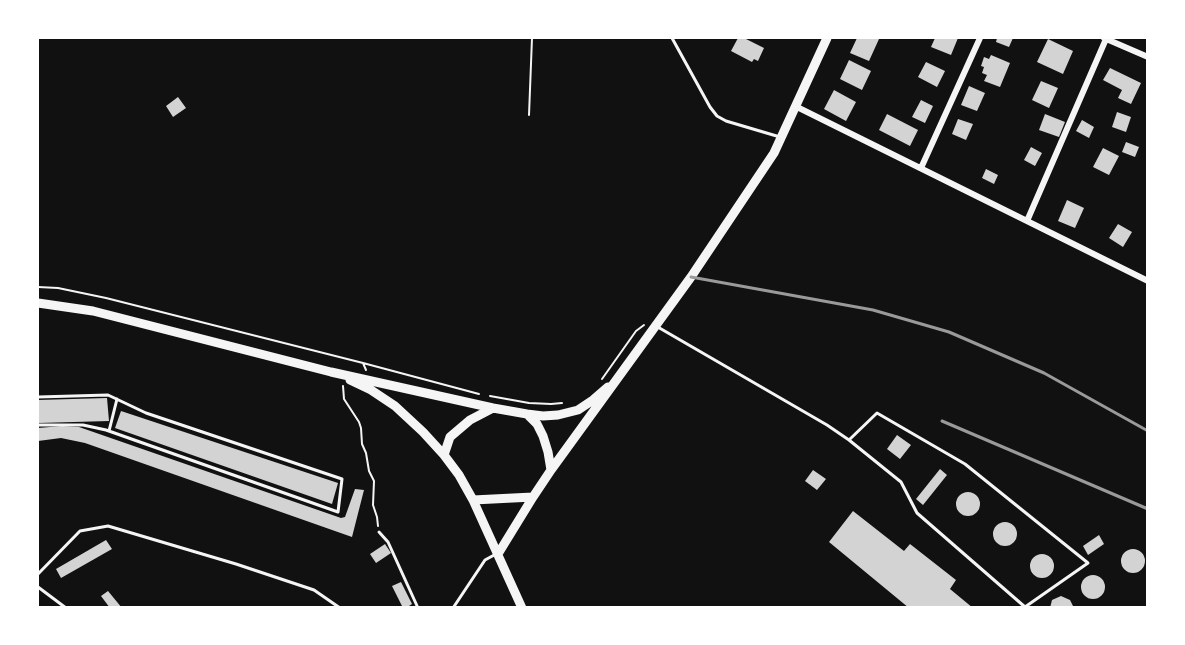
<!DOCTYPE html>
<html>
<head>
<meta charset="utf-8">
<style>
	body { margin:0 }
	#map { position:relative; width:1185px; height:645px; overflow:hidden; background:#111; font-family:"Work Sans",sans-serif }
	canvas { display:block }
	.frame { position:absolute; inset:0; border:39px solid #fff; pointer-events:none }
</style>
</head>
<body>
<div id="map">
<canvas width="1185" height="645"></canvas>
<div class="frame"></div>
</div>
<script>
const g = document.querySelector('canvas').getContext('2d');
g.lineJoin = 'round';
function paint(path, color) {
  g.fillStyle = color;
  g.fill(path, 'evenodd');
}
function poly(rows) {
  const path = new Path2D();
  for (const r of rows) {
    if (r.length === 3) {
      path.moveTo(r[0] + r[2], r[1]);
      path.arc(r[0], r[1], r[2], 0, 2 * Math.PI);
      continue;
    }
    path.moveTo(r[0], r[1]);
    for (let i = 2; i < r.length; i += 2) path.lineTo(r[i], r[i + 1]);
  }
  return path;
}
function stroke(path, color, width, dash) {
  g.strokeStyle = color;
  g.lineWidth = width;
  g.lineCap = dash ? 'butt' : 'round';
  g.setLineDash(dash || []);
  g.stroke(path);
}
paint(poly([
	[738,38,744,38,764,48,758,61,754,59,752,62,731,51],
	[857,38,876,38,879,39,869,61,850,53],
	[935,38,958,38,951,55,931,47],
	[997,38,1013,38,1009,47,996,42],
	[1048,39,1073,51,1063,74,1037,62],
	[991,55,1010,63,1000,87,984,81,987,75,982,73,984,67,981,66,984,57,989,59],
	[849,60,871,71,862,90,840,79],
	[926,62,945,71,937,87,918,77],
	[1110,68,1141,83,1131,104,1118,98,1122,90,1103,80],
	[1041,81,1058,88,1049,108,1032,100],
	[969,86,985,93,977,111,961,105],
	[834,90,856,102,846,121,824,109],
	[178,97,186,108,173,117,166,106],
	[921,100,933,106,925,123,912,117],
	[1117,112,1131,117,1126,132,1112,127],
	[887,114,918,130,910,146,879,130],
	[1045,114,1065,122,1059,137,1039,130],
	[958,119,973,124,966,140,952,134],
	[1082,120,1094,127,1089,138,1076,131],
	[1126,142,1139,147,1135,157,1122,152],
	[1031,147,1042,153,1035,166,1024,160],
	[1103,148,1119,156,1109,175,1093,167],
	[986,169,998,175,994,184,982,178],
	[1067,200,1084,208,1075,228,1058,221],
	[1118,224,1132,232,1123,247,1109,238],
	[107,398,109,421,38,423,38,400],
	[121,411,338,483,332,504,115,428],
	[62,426,79,427,341,518,345,517,355,489,364,490,352,537,85,443,61,438,38,441,38,428],
	[897,435,911,445,900,459,887,449],
	[940,469,947,475,923,505,916,499],
	[813,470,826,479,817,490,805,481],
	[968,504,12],
	[853,511,904,551,910,544,956,580,950,589,973,608,909,608,829,542],
	[1005,534,12],
	[1099,535,1104,544,1088,555,1083,546],
	[106,540,112,549,61,578,56,569],
	[385,544,391,553,376,563,370,554],
	[1133,561,12],
	[1042,566,12],
	[1093,587,12],
	[401,582,412,604,406,608,403,608,392,586],
	[108,591,122,608,110,608,101,596],
	[1061,596,1070,600,1074,608,1050,608,1052,600]
]), '#d3d3d3');
stroke(poly([
	[529,115,532,38],
	[38,287,58,288,106,298,363,363,366,370],
	[363,363,479,394],
	[602,379,636,331,644,325],
	[343,386,344,399,359,422,361,428,362,444,366,453,369,471,374,481,373,505,377,517,378,526],
	[490,396,529,403,551,404,562,403]
]), '#f5f5f5', 2);
stroke(poly([
	[672,38,710,107,717,116,726,121,780,137],
	[656,326,827,425,849,440,901,482,917,513,1025,607,1088,563,965,464,877,413,849,440],
	[38,397,108,395,146,413,342,479,338,512,106,430,83,425,38,425],
	[109,431,117,399],
	[379,532,388,542,418,608],
	[38,574,80,531,108,526,236,564,314,590,340,608],
	[38,587,66,608],
	[453,608,485,560,496,554]
]), '#f5f5f5', 3);
stroke(poly([
	[1104,38,1148,57],
	[797,107,1148,281],
	[921,168,980,38],
	[1027,221,1106,39]
]), '#f5f5f5', 6);
stroke(poly([
	[38,303,93,311,331,372,493,408,527,414,543,416,558,415,578,410,593,400,608,387],
	[350,380,371,390,395,406,423,432,444,455,459,475,473,500,522,608],
	[527,414,537,424,543,436,548,452,551,470],
	[444,455,450,437,470,420,493,408],
	[473,500,533,497],
	[498,554,533,497,551,470,691,277,774,153,827,38]
]), '#f5f5f5', 9);
stroke(poly([
	[691,277,873,310,949,332,1044,373,1148,431],
	[942,421,1148,509]
]), '#9a9a9a', 3);
</script>
</body>
</html>
